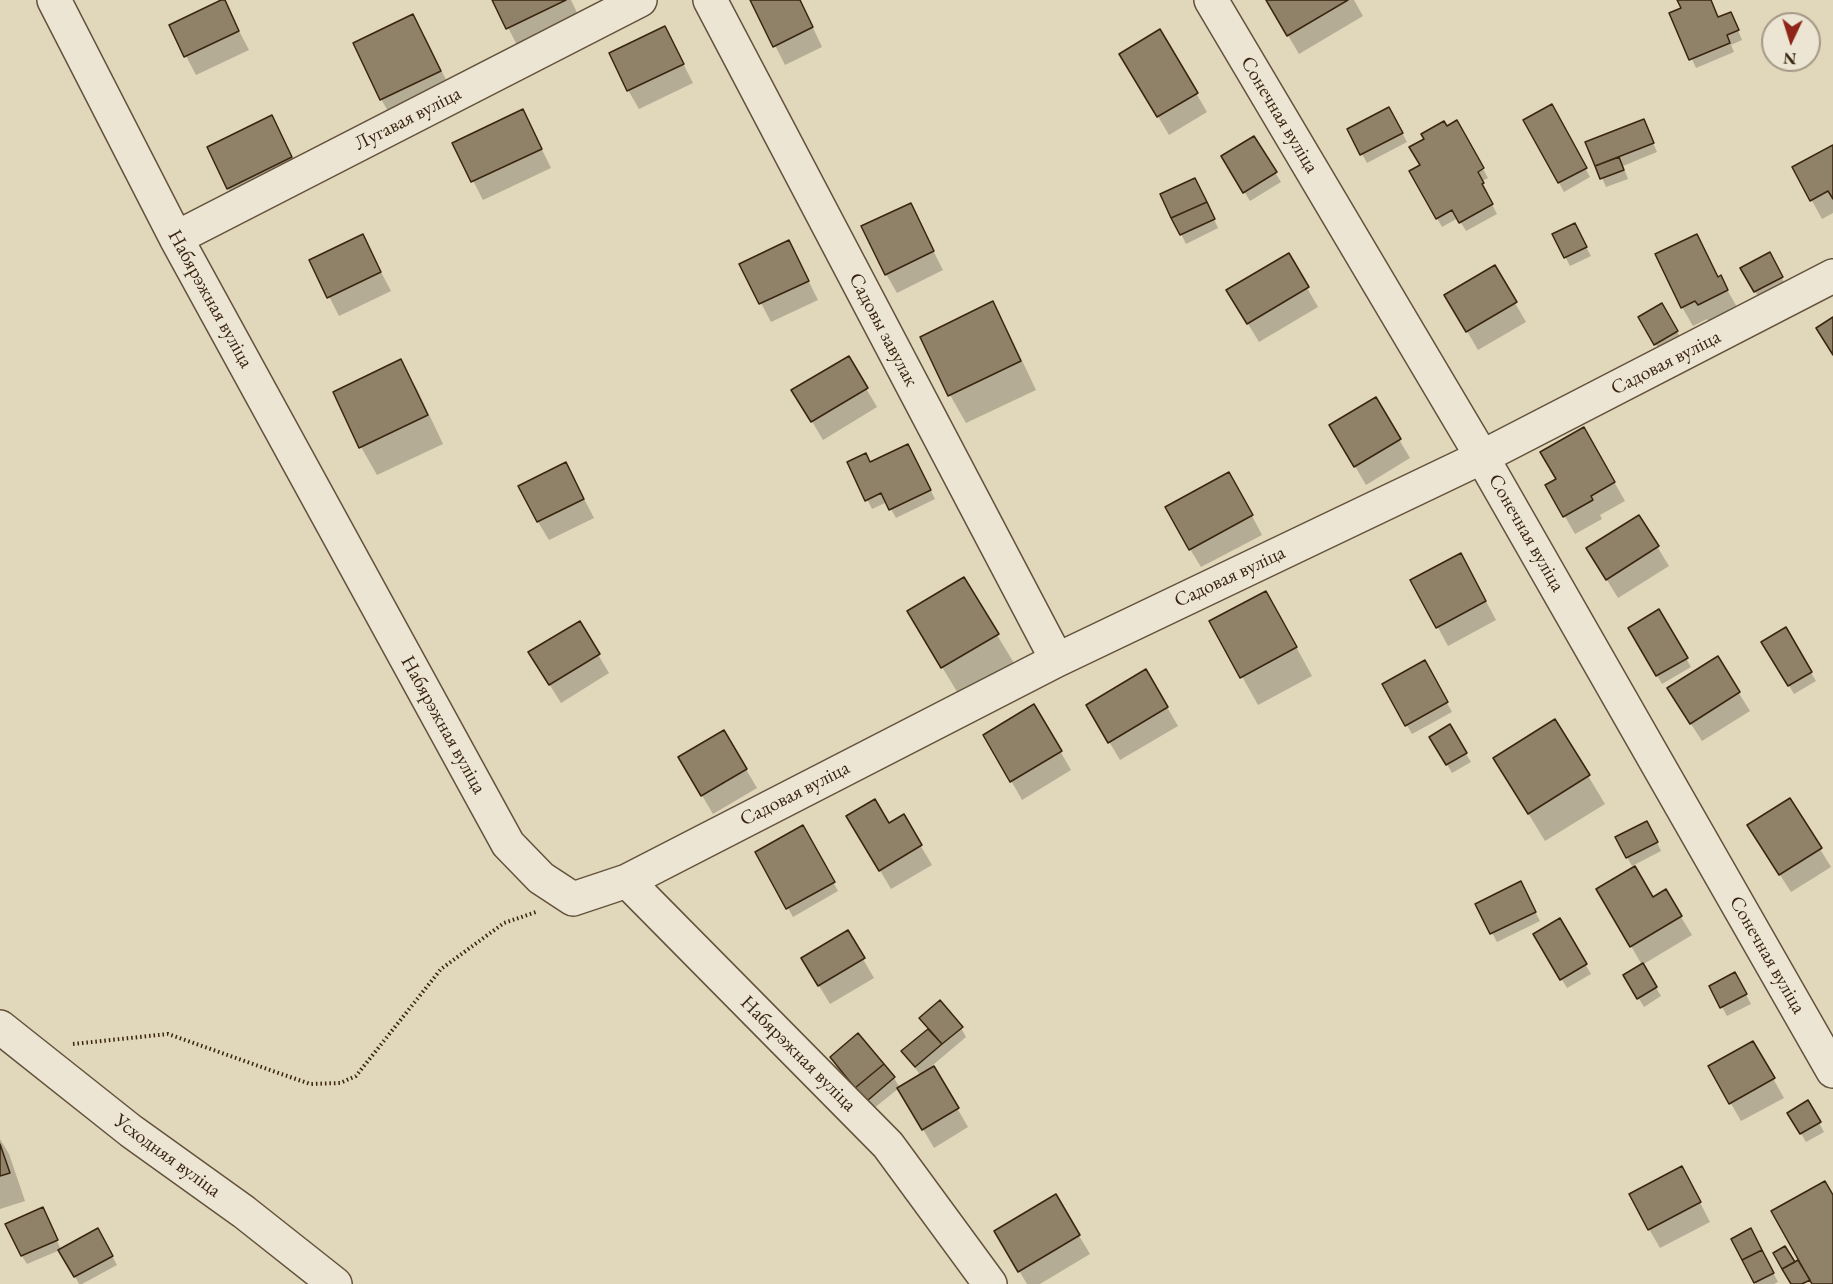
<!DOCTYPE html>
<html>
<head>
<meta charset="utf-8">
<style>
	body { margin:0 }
	#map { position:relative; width:1833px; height:1284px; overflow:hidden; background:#e1d7bb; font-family:"EB Garamond",serif }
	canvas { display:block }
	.north { position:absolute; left:1761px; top:12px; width:60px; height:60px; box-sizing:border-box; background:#ece5d3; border:2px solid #a49885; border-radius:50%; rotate:184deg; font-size:16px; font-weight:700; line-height:24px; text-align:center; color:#392510 }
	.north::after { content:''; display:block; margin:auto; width:21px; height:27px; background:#8f2418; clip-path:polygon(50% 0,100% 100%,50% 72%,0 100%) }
</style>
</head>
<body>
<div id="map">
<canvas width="1833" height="1284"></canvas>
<div class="north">N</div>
</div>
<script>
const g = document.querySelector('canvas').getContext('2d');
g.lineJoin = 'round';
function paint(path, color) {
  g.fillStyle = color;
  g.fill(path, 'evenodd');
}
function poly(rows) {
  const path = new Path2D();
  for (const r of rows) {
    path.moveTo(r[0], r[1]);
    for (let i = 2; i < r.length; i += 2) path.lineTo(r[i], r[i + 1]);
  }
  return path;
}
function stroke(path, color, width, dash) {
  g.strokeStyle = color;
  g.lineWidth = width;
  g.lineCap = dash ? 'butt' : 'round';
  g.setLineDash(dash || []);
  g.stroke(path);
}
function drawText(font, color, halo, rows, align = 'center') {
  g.font = font + ' "EB Garamond",serif';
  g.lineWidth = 6;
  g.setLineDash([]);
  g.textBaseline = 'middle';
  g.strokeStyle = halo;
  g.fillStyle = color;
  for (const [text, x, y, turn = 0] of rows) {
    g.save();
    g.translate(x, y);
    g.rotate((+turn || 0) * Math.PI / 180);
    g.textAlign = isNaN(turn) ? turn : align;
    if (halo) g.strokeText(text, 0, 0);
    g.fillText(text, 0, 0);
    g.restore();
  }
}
paint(poly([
	[223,0,249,50,196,75,186,56],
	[494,0,571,0,579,17,518,47],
	[752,0,800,0,822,47,785,65],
	[1267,0,1354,0,1363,16,1299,54],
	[1679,0,1710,0,1719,19,1735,23,1742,40,1731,45,1734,52,1696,68,1671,14,1683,8],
	[413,16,429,44,455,99,397,127,381,99],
	[665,28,693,83,639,109,628,90],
	[1160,31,1207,112,1169,135,1121,54],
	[1552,106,1590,177,1564,192,1525,120],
	[1389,109,1407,142,1367,163,1362,154],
	[523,111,551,168,483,200,454,144],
	[272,117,302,176,239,207,228,188],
	[1643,120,1657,152,1623,166,1628,179,1606,187,1587,143],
	[1457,122,1488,178,1482,181,1488,193,1486,193,1497,214,1466,231,1458,218,1442,227,1411,172,1422,166,1446,128],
	[1254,138,1281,182,1250,201,1223,156],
	[1833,146,1833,213,1822,219,1794,168],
	[1200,189,1218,228,1186,244,1162,195],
	[910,205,943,270,897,293,886,274],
	[1579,234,1591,256,1570,266,1554,235],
	[362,236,391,291,339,316,311,261],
	[789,242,818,300,771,322,741,265],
	[1288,255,1318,307,1259,342,1228,291],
	[1774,263,1786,286,1760,300,1742,268],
	[1494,267,1526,322,1478,350,1446,295],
	[1720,277,1738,309,1710,323,1707,319,1693,326,1682,307],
	[992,303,1008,331,1036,390,966,423,950,395],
	[1661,305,1682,340,1661,353,1640,317],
	[848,358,877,407,823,440,794,391],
	[400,361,417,389,443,444,377,475,361,447],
	[1375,399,1410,458,1366,485,1331,425],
	[1584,429,1625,501,1600,515,1602,519,1575,534,1547,485,1558,479],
	[913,455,935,499,896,518,887,502,872,509,849,463,870,463],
	[566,464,594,518,549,540,538,522],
	[1240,493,1262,535,1201,567,1190,549],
	[1639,517,1669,566,1618,598,1599,567],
	[1471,573,1496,620,1448,646,1412,580],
	[1659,611,1691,667,1662,684,1630,628],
	[1211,621,1282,621,1312,676,1258,705],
	[579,623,609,673,561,703,541,671],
	[1785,629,1816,681,1794,694,1763,642],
	[997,635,1014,663,959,695,925,639],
	[1717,658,1750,711,1702,741,1680,707],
	[1424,662,1452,712,1412,734,1384,685],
	[1146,671,1178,726,1120,760,1088,706],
	[1034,706,1071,770,1022,800,985,735],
	[1555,721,1605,804,1545,841,1495,759],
	[1449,726,1471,762,1452,773,1431,737],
	[724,732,757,788,713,814,680,758],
	[848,816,888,825,903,816,932,865,891,889],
	[802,827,838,891,793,917,757,852],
	[1652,831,1661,851,1632,866,1627,857],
	[1760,844,1820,849,1831,867,1791,892],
	[1598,889,1652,899,1665,891,1692,935,1642,965],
	[1525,892,1540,921,1497,942,1477,905],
	[1560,921,1591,974,1567,988,1535,935],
	[847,932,874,978,830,1004,803,959],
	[1642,965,1661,996,1644,1007,1625,976],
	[1735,974,1751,1004,1727,1016,1711,987],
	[921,1018,961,1028,966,1037,927,1070,934,1068,968,1127,934,1148,899,1088,873,1109,837,1067,831,1058,858,1036,894,1078,900,1088,921,1076,903,1052,929,1030],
	[1753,1043,1784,1098,1741,1121,1710,1067],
	[1808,1102,1824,1132,1806,1142,1789,1113],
	[0,1139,9,1154,25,1201,0,1209],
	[1692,1187,1710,1222,1660,1248,1649,1229],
	[1055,1196,1090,1254,1040,1284,1027,1284,996,1232],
	[47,1218,61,1250,98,1230,117,1265,82,1284,79,1284,60,1250,27,1264,22,1256],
	[1733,1239,1755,1239,1778,1282,1774,1284,1756,1284]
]), '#0003');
const building = poly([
	[221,0,225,0,239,31,184,57,169,25,221,0],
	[492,0,566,0,506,29,492,0],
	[750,0,800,0,813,27,773,47,750,0],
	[1266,0,1348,0,1287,36,1266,0],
	[1677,0,1711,0,1718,17,1731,12,1739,30,1727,35,1730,43,1689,60,1669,13,1681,8,1677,0],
	[413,14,441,71,380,100,353,43,413,14],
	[665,26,684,64,627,91,609,53,665,26],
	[1160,29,1198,93,1157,117,1119,54,1160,29],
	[1552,104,1587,168,1558,183,1523,120,1552,104],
	[1389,107,1403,133,1360,155,1347,129,1389,107],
	[523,109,542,149,471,182,452,143,523,109],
	[272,115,292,157,227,189,207,147,272,115],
	[1644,119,1654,143,1595,166,1585,142,1644,119],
	[1457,120,1484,168,1478,172,1484,183,1482,184,1493,204,1459,223,1452,210,1436,219,1409,171,1420,165,1409,147,1424,139,1421,134,1444,121,1447,126,1457,120],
	[1254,136,1277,172,1243,193,1221,156,1254,136],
	[1833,145,1833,199,1828,191,1810,201,1792,167,1833,145],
	[1619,157,1624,170,1600,179,1595,166,1619,157],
	[1195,178,1207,202,1171,218,1160,194,1195,178],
	[1207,202,1215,219,1180,235,1171,218,1207,202],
	[911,203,934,251,885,275,861,226,911,203],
	[1575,223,1587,247,1564,258,1552,234,1575,223],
	[363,234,381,272,327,298,309,260,363,234],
	[1697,234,1718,277,1721,275,1728,290,1698,305,1695,301,1681,308,1655,254,1697,234],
	[789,240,809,281,759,304,739,264,789,240],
	[1770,252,1783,277,1754,292,1740,268,1770,252],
	[1289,253,1309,287,1247,324,1226,290,1289,253],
	[1495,265,1517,302,1466,332,1444,295,1495,265],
	[993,301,1021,361,948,396,920,337,993,301],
	[1662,303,1678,331,1654,345,1638,317,1662,303],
	[1833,317,1833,355,1816,328,1833,317],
	[849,356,868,388,811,422,791,390,849,356],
	[401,359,428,415,359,448,333,392,401,359],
	[1376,397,1401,439,1354,467,1329,425,1376,397],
	[1584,427,1615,482,1591,496,1593,500,1563,517,1545,485,1556,479,1540,452,1584,427],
	[908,444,931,490,889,510,881,493,865,501,847,462,866,453,870,462,908,444],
	[566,462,584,499,537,522,518,486,566,462],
	[1229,472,1253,515,1189,550,1165,507,1229,472],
	[1639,515,1659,546,1606,580,1586,548,1639,515],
	[1461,553,1486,601,1436,628,1410,580,1461,553],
	[964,577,999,634,941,668,907,611,964,577],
	[1266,591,1297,647,1240,678,1209,621,1266,591],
	[1659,609,1688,658,1656,676,1628,628,1659,609],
	[580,621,600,654,549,685,528,652,580,621],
	[1786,627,1812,672,1788,686,1761,642,1786,627],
	[1718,656,1740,692,1690,724,1667,688,1718,656],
	[1425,660,1448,702,1405,726,1382,684,1425,660],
	[1146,669,1168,707,1108,743,1086,705,1146,669],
	[1034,704,1062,751,1010,782,983,735,1034,704],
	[1555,719,1590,775,1528,814,1493,758,1555,719],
	[1450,724,1467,753,1446,765,1429,737,1450,724],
	[724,730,747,769,701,796,678,757,724,730],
	[1790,798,1822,848,1779,875,1747,825,1790,798],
	[875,799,889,823,904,814,922,845,879,871,846,816,875,799],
	[1647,821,1658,842,1626,858,1615,837,1647,821],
	[803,825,835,882,786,909,755,852,803,825],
	[1635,866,1653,897,1666,889,1682,916,1630,947,1596,889,1635,866],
	[1521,881,1536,912,1490,934,1475,904,1521,881],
	[1560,918,1587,964,1560,980,1533,934,1560,918],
	[848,930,865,958,818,986,801,958,848,930],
	[1643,963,1657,987,1637,999,1623,975,1643,963],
	[1735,972,1747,994,1720,1008,1709,986,1735,972],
	[940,1000,963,1027,942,1044,919,1018,940,1000],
	[928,1029,942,1044,915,1067,901,1051,928,1029],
	[858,1033,884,1064,855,1088,830,1057,858,1033],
	[1753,1041,1775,1078,1729,1104,1708,1066,1753,1041],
	[884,1064,895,1077,867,1101,855,1088,884,1064],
	[934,1066,959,1108,922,1130,897,1088,934,1066],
	[1808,1100,1821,1122,1800,1134,1787,1113,1808,1100],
	[0,1144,10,1173,0,1176,0,1144],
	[1682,1166,1701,1202,1648,1230,1629,1194,1682,1166],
	[1825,1181,1833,1195,1833,1284,1812,1284,1771,1211,1825,1181],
	[1056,1194,1080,1235,1018,1272,994,1231,1056,1194],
	[43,1207,58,1240,21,1256,5,1224,43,1207],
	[98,1228,113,1256,74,1277,58,1250,98,1228],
	[1751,1228,1762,1250,1742,1260,1731,1239,1751,1228],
	[1785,1246,1795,1262,1782,1269,1773,1253,1785,1246],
	[1762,1250,1774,1273,1754,1283,1742,1260,1762,1250],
	[1798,1260,1810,1280,1802,1284,1791,1284,1782,1269,1798,1260]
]);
paint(building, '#908269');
stroke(building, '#392510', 1.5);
const minor = poly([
	[54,0,176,238,508,844,541,878,573,899,627,881,1057,660,1482,457,1833,276],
	[710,0,1057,660],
	[1211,0,1482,457,1833,1071],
	[176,238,640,0],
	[627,881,888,1145,990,1284],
	[0,1027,131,1131,244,1212,335,1284]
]);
stroke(minor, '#63523b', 36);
stroke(poly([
	[73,1044,168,1034,310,1084,340,1083,356,1076,441,969,504,923,536,912]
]), '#392510', 4, [1.5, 3]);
stroke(minor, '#ece5d3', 33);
drawText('20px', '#392510', '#ece5d3', [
	["Сонечная вуліца",1279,115,59],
	["Лугавая вуліца",408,119,-27],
	["Набярэжная вуліца",210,299,61],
	["Садовы завулак",883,330,62],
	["Садовая вуліца",1666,363,-27],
	["Сонечная вуліца",1526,533,60],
	["Садовая вуліца",1230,577,-25],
	["Набярэжная вуліца",443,725,61],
	["Садовая вуліца",795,794,-27],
	["Сонечная вуліца",1767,955,60],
	["Набярэжная вуліца",798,1054,45],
	["Усходняя вуліца",167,1156,36]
]);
</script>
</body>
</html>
